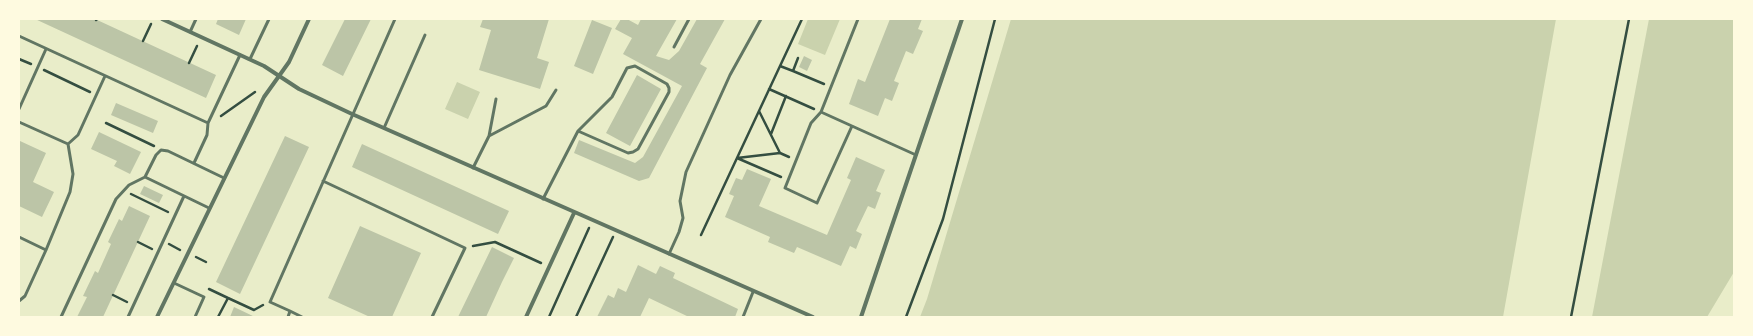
<!DOCTYPE html>
<html>
<head>
<meta charset="utf-8">
<style>
	body { margin:0 }
	#map { position:relative; width:1753px; height:336px; overflow:hidden; background:#e9edc9; font-family:"Open Sans",sans-serif }
	canvas { display:block }
	.frame { position:absolute; inset:0; border:20px solid #fefae0; pointer-events:none }
</style>
</head>
<body>
<div id="map">
<canvas width="1753" height="336"></canvas>
<div class="frame"></div>
</div>
<script>
const g = document.querySelector('canvas').getContext('2d');
g.lineJoin = 'round';
function paint(path, color) {
  g.fillStyle = color;
  g.fill(path, 'evenodd');
}
function poly(rows) {
  const path = new Path2D();
  for (const r of rows) {
    path.moveTo(r[0], r[1]);
    for (let i = 2; i < r.length; i += 2) path.lineTo(r[i], r[i + 1]);
  }
  return path;
}
function stroke(path, color, width, dash) {
  g.strokeStyle = color;
  g.lineWidth = width;
  g.lineCap = dash ? 'butt' : 'round';
  g.setLineDash(dash || []);
  g.stroke(path);
}
paint(poly([
	[808,19,840,19,825,55,798,44],
	[1011,19,1556,19,1503,317,920,317,927,299],
	[1649,19,1734,19,1734,272,1707,317,1592,317],
	[457,82,480,92,468,119,445,109]
]), '#cad2ad');
paint(poly([
	[35,19,95,19,216,75,206,98],
	[218,19,246,19,239,35,216,24],
	[345,19,371,19,343,76,322,65],
	[483,19,549,19,537,58,549,62,540,89,479,70,491,30,480,27],
	[621,19,627,19,638,25,641,19,677,19,656,56,669,60,679,51,697,19,725,19,700,64,707,68,649,178,639,181,574,153,579,140,635,163,643,157,682,86,623,54,632,38,615,29],
	[890,19,922,19,918,29,923,31,913,54,906,51,894,81,899,83,892,101,885,98,878,116,849,104,858,79,865,82],
	[592,20,612,28,593,74,574,66],
	[804,56,812,60,807,71,799,67],
	[637,75,661,89,630,146,606,133],
	[116,103,158,121,153,133,111,115],
	[99,132,141,152,130,174,114,166,117,161,91,149],
	[285,136,309,147,240,294,216,282],
	[20,141,46,153,33,182,54,192,42,217,19,206,19,143],
	[362,144,509,211,498,234,352,167],
	[856,157,885,170,876,191,881,193,875,209,868,206,856,231,862,234,856,249,850,246,841,266,797,247,794,253,768,242,770,237,725,217,734,196,729,194,736,178,742,180,747,169,771,179,759,206,827,235,851,180,847,178],
	[144,186,163,195,159,203,140,194],
	[129,206,150,216,103,317,77,317,87,297,83,296,95,271,98,273,111,244,108,242,119,219,122,221],
	[360,226,421,253,392,317,370,317,328,298],
	[492,247,514,258,502,282,486,317,458,317],
	[638,265,656,274,660,266,675,273,673,278,738,309,735,317,689,317,649,298,640,317,597,317,608,295,614,298,618,288,626,292],
	[234,307,255,317,230,317]
]), '#bcc5a7');
stroke(poly([
	[96,20,97,19],
	[143,41,151,24],
	[798,58,793,71,824,84],
	[19,59,31,64],
	[189,63,197,46],
	[780,66,793,71],
	[44,70,90,92],
	[769,89,814,109],
	[759,111,780,153],
	[221,116,255,92],
	[106,123,154,146],
	[771,134,786,96],
	[737,158,780,153,789,157],
	[737,158,781,177],
	[131,194,168,212],
	[701,235,802,19],
	[138,242,152,249],
	[169,244,180,250],
	[473,246,495,242,541,263],
	[196,257,206,262],
	[209,289,228,298,218,317],
	[113,295,127,302],
	[228,298,254,310,263,305],
	[549,317,589,228],
	[576,317,613,237],
	[906,317,943,219,995,19],
	[1571,317,1629,19]
]), '#344e41', 2.5);
stroke(poly([
	[858,19,821,112,916,155],
	[190,32,196,19],
	[19,36,208,123],
	[674,47,689,19],
	[250,59,269,19],
	[19,109,46,49],
	[821,112,811,123,785,188,817,203,852,126],
	[19,122,68,144,73,174,70,192,46,250,25,296,19,301],
	[384,128,425,35],
	[489,136,496,99],
	[68,144,78,135,105,76],
	[194,163,207,135,208,123,240,55],
	[473,168,489,136,546,106,556,90],
	[323,181,465,248,432,317],
	[543,199,578,131,612,97,627,68,635,66,667,84,669,88,669,92,638,149,633,152,628,153,578,131],
	[209,208,145,177,156,155,161,150,168,151,224,178],
	[19,237,46,250],
	[669,254,679,232,683,218,680,201,686,172,730,75,761,19],
	[174,283,204,297,195,317],
	[290,311,302,317],
	[61,317,116,199,129,185,145,177],
	[128,317,184,196],
	[288,317,290,311,270,302,395,19],
	[743,317,753,292]
]), '#617663', 3);
stroke(poly([
	[162,19,264,66,299,89,352,114,813,317],
	[157,317,264,97,289,62,309,19],
	[526,317,574,213],
	[861,317,962,19]
]), '#617663', 4);
</script>
</body>
</html>
